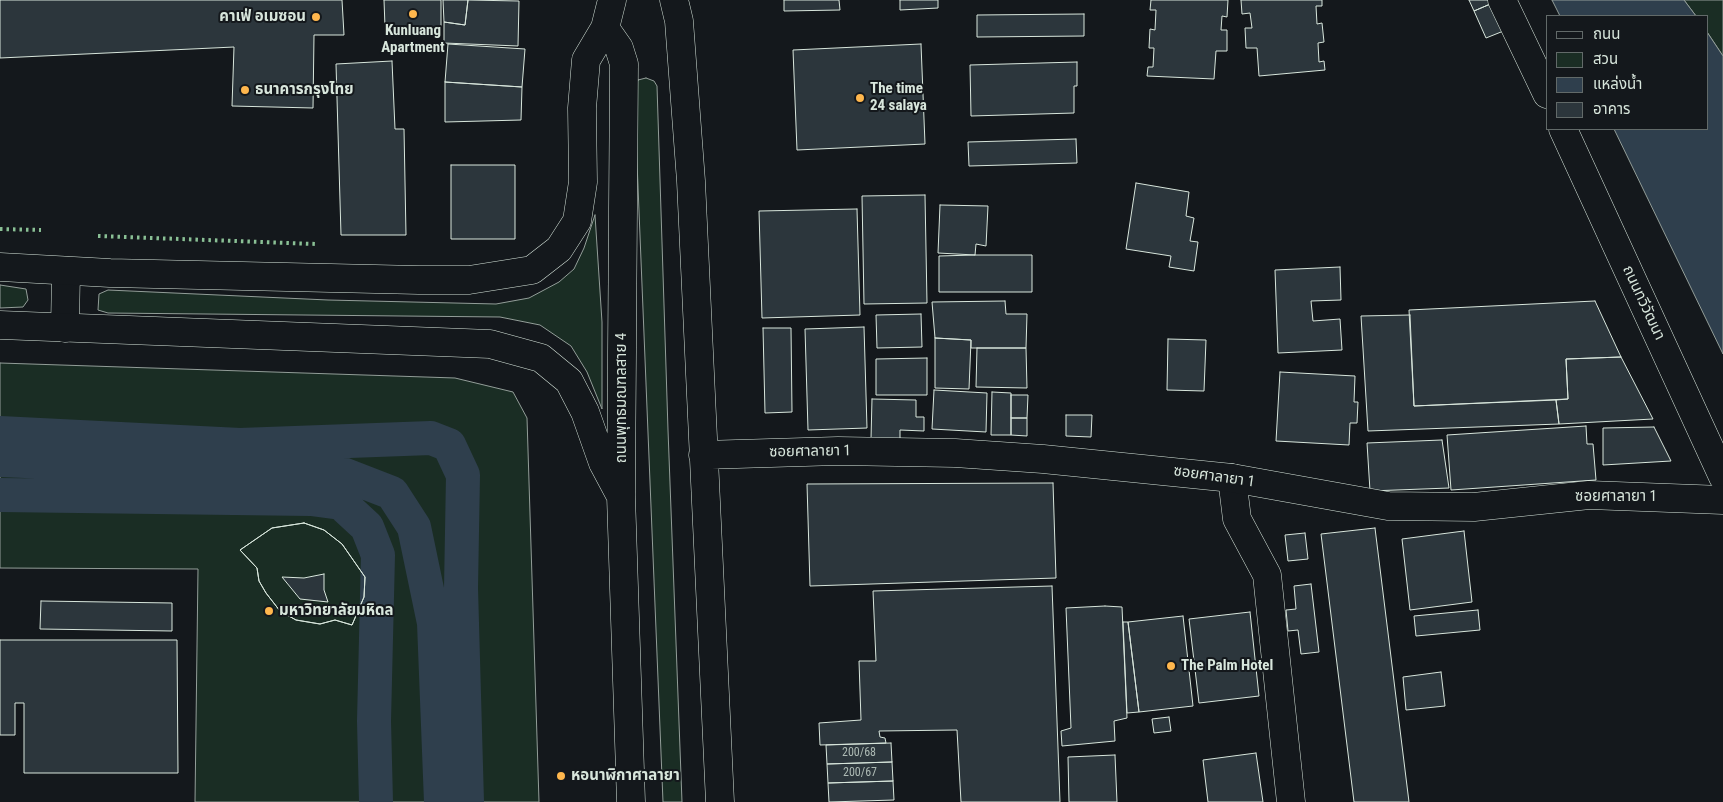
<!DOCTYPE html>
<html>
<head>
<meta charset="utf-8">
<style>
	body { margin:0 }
	#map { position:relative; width:1723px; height:802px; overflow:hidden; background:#14181c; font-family:"Roboto Condensed","Noto Sans Thai",sans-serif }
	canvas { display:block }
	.legend { position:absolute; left:1546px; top:15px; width:162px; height:115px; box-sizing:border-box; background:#14181c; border:1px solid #626a69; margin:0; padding:6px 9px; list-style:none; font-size:15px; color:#d8e6dc }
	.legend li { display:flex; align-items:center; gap:10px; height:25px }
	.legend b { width:25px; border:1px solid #626a69 }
</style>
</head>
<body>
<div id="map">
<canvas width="1723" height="802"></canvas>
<ul class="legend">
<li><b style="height:6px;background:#14181c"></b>ถนน</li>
<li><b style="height:14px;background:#1a2d24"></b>สวน</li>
<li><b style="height:14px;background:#2f3f4d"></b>แหล่งน้ำ</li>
<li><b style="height:14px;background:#2c363c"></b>อาคาร</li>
</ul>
</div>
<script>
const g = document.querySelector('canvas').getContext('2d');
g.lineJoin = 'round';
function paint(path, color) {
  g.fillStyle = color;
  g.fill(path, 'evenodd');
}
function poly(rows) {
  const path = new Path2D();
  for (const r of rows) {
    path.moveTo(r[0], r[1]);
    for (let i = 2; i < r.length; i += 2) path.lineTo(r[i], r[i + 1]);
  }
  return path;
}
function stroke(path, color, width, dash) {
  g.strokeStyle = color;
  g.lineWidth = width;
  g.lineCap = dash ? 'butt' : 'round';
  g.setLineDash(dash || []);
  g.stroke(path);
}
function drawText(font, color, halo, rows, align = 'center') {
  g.font = font + ' "Roboto Condensed","Noto Sans Thai",sans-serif';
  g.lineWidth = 4;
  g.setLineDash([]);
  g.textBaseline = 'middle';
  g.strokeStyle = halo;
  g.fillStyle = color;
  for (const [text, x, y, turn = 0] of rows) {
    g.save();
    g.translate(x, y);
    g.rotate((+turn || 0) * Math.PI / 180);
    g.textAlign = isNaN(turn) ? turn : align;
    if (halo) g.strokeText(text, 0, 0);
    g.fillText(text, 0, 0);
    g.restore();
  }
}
const green = poly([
	[1684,0,1723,0,1723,56,1707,32,1707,16,1696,16,1684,0],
	[646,78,654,81,657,86,668,430,682,802,663,802,634,88,638,80,646,78],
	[595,215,602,322,602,409,587,372,571,346,540,325,500,317,108,313,98,310,99,294,108,290,328,300,496,304,529,298,559,282,574,269,584,248,595,215],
	[0,285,26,289,28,300,23,307,0,308,0,285],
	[0,363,455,378,513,392,527,418,539,802,195,802,198,569,0,568,0,363]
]);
paint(green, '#1a2d24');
stroke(green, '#939e99', 1);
const water = poly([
	[1552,0,1684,0,1696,16,1560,16,1552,0],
	[1707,32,1723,56,1723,354,1614,129,1707,129,1707,32]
]);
paint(water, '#2f3f4d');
stroke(water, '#939e99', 1);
stroke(poly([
	[0,433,240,445,431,438,449,445,463,475,461,588,467,802],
	[0,460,343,474,392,493,414,527,434,623,441,802],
	[0,495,311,499,341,503,367,527,378,555,374,721,376,802]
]), '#2f3f4d', 34);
const building = poly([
	[0,0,342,0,344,35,314,35,313,108,232,106,234,47,0,58,0,0],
	[384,0,441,0,441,28,385,27,384,0],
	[443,0,468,0,465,25,444,22,443,0],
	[468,0,519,1,518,46,444,43,444,22,465,25,468,0],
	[784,0,839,0,840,10,784,11,784,0],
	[900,0,938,0,938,8,900,10,900,0],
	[1151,0,1228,0,1227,17,1222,16,1221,30,1227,30,1227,51,1216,51,1214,79,1147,76,1148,67,1153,67,1154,48,1149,48,1150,29,1155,30,1156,10,1150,10,1151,0],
	[1241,0,1322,0,1322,6,1316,6,1317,24,1322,23,1324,42,1318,43,1319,62,1324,61,1325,70,1259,76,1257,48,1246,48,1245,28,1252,28,1250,13,1242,14,1241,0],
	[1469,0,1493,0,1495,2,1474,11,1469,0],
	[1495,2,1506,30,1486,38,1474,11,1495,2],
	[1084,14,1084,36,977,37,977,15,1084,14],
	[448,44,525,49,522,87,445,82,448,44],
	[921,44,925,144,797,150,793,50,921,44],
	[392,61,395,129,404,129,406,235,341,235,336,64,392,61],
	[1077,62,1077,86,1074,86,1074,113,971,116,970,65,1077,62],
	[445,82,522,87,521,120,445,122,445,82],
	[1076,139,1077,163,969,166,968,142,1076,139],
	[451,165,515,165,515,239,451,239,451,165],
	[1136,183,1189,192,1186,216,1194,218,1190,241,1198,242,1194,271,1169,267,1171,256,1126,249,1136,183],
	[925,195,927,303,864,304,862,196,925,195],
	[940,205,988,206,986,246,976,244,975,255,938,253,940,205],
	[857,209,860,315,762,318,759,211,857,209],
	[975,255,1032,255,1032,292,939,292,939,256,975,255],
	[1340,267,1341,300,1311,301,1313,321,1340,319,1342,350,1278,353,1275,270,1340,267],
	[1005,301,1006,314,1027,314,1026,348,971,348,971,340,935,338,932,302,1005,301],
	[1595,301,1621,357,1566,359,1568,399,1414,406,1409,310,1595,301],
	[921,314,922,347,877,348,876,315,921,314],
	[1410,315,1414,406,1556,400,1559,424,1368,431,1361,316,1410,315],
	[864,327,867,428,808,430,805,329,864,327],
	[763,328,791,328,792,412,765,413,763,328],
	[935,338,971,340,969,389,935,388,935,338],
	[1168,339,1206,340,1204,391,1167,390,1168,339],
	[977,348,1026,348,1027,388,976,387,977,348],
	[1621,357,1653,419,1559,424,1556,400,1568,399,1566,359,1621,357],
	[927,358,927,395,876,395,876,359,927,358],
	[1280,372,1355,376,1354,402,1358,402,1357,423,1350,423,1349,445,1276,441,1280,372],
	[934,390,987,393,986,432,932,429,934,390],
	[992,392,1011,393,1011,435,991,435,992,392],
	[1011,395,1028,395,1027,418,1011,418,1011,395],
	[872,399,916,400,916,417,924,417,924,431,900,430,900,439,871,439,872,399],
	[1066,415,1092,415,1091,437,1066,436,1066,415],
	[1011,418,1027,418,1027,436,1011,435,1011,418],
	[1586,426,1587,444,1593,444,1596,480,1451,490,1447,435,1586,426],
	[1654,427,1671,461,1603,465,1603,428,1654,427],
	[1442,440,1449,488,1370,491,1367,443,1442,440],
	[1053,483,1056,578,810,586,807,484,1053,483],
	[304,523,324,530,342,544,365,577,364,597,352,625,335,620,320,624,296,620,280,611,266,593,259,581,257,568,240,550,272,528,304,523],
	[324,574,324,590,328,602,300,599,282,577,304,578,324,574],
	[304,523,324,530,342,544,365,577,364,597,352,625,335,620,320,624,296,620,280,611,266,593,259,581,257,568,240,550,272,528,304,523],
	[1375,528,1409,802,1354,802,1321,534,1375,528],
	[1464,531,1472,602,1410,610,1402,539,1464,531],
	[1305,533,1308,559,1288,561,1285,535,1305,533],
	[1311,584,1319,652,1301,654,1298,630,1288,631,1286,610,1296,609,1294,586,1311,584],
	[1052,586,1060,802,961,802,957,730,879,731,880,737,885,738,886,743,820,745,819,723,861,720,859,661,876,661,873,591,1052,586],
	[41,601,172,603,172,631,40,629,41,601],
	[1105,606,1122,607,1127,718,1114,721,1115,741,1062,746,1061,731,1071,728,1066,608,1105,606],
	[1478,610,1480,630,1416,636,1414,616,1478,610],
	[1250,612,1259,696,1199,703,1189,619,1250,612],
	[1183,616,1193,706,1139,712,1128,622,1183,616],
	[1123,622,1128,622,1139,712,1127,713,1123,622],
	[0,640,177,640,178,773,24,773,24,703,15,703,15,735,0,735,0,640],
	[1441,672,1445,706,1406,710,1403,677,1441,672],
	[1169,717,1171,731,1154,733,1152,719,1169,717],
	[891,743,892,762,827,764,826,745,891,743],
	[1256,753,1263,802,1208,802,1203,760,1256,753],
	[1115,755,1117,802,1069,802,1068,757,1115,755],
	[892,762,893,781,828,783,827,764,892,762],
	[893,781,894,800,829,802,828,783,893,781]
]);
paint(building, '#2c363c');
stroke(building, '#d8e6dc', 1);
const minor = poly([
	[1502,0,1547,94],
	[1563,129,1723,477],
	[1232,478,1237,519,1267,575,1291,802]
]);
const tertiary = poly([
	[65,328,66,271]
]);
const secondary = poly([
	[674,0,679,21,691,181,720,802],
	[605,28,619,48,624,64,621,496,631,802],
	[0,267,110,273,419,280,469,280,532,270,559,249,577,221,583,182,582,108,586,60,605,28,612,0],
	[0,325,490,344,541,358,569,381,585,412,603,463,619,493],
	[703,455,838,451,955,453,1043,459,1232,478,1388,506,1474,507,1589,495,1723,500]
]);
stroke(minor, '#d8e6dc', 29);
stroke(tertiary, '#d8e6dc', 29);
stroke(secondary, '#d8e6dc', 29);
stroke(minor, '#14181c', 28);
stroke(tertiary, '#14181c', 28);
stroke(secondary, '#14181c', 28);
stroke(poly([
	[0,229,41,230],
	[98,236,316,244]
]), '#8ac095', 4, [2.5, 4]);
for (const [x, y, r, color] of [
	[413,14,5,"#ffb74d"],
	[316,17,5,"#ffb74d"],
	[245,90,5,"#ffb74d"],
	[860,98,5,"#ffb74d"],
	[269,611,5,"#ffb74d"],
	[1171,666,5,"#ffb74d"],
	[561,776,5,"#ffb74d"]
]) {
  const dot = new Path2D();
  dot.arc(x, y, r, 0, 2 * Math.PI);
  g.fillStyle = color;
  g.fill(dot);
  stroke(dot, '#14181c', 2);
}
drawText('12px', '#adbab4', null, [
	["200/68",859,753],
	["200/67",860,773]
]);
drawText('bold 15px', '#d8e6dc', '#14181c', [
	["คาเฟ่ อเมซอน",306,17,"right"],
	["Kunluang",413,31,"center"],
	["Apartment",413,48,"center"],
	["The time",870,89],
	["24 salaya",870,106],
	["ธนาคารกรุงไทย",255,90],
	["มหาวิทยาลัยมหิดล",279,611],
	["The Palm Hotel",1181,666],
	["หอนาฬิกาศาลายา",571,776]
], 'left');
drawText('15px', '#d8e6dc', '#14181c', [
	["ถนนทวีวัฒนา",1643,303,65],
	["ถนนพุทธมณฑลสาย 4",622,398,-90],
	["ซอยศาลายา 1",810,452,-1],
	["ซอยศาลายา 1",1214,477,8],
	["ซอยศาลายา 1",1616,497]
]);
</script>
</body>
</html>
